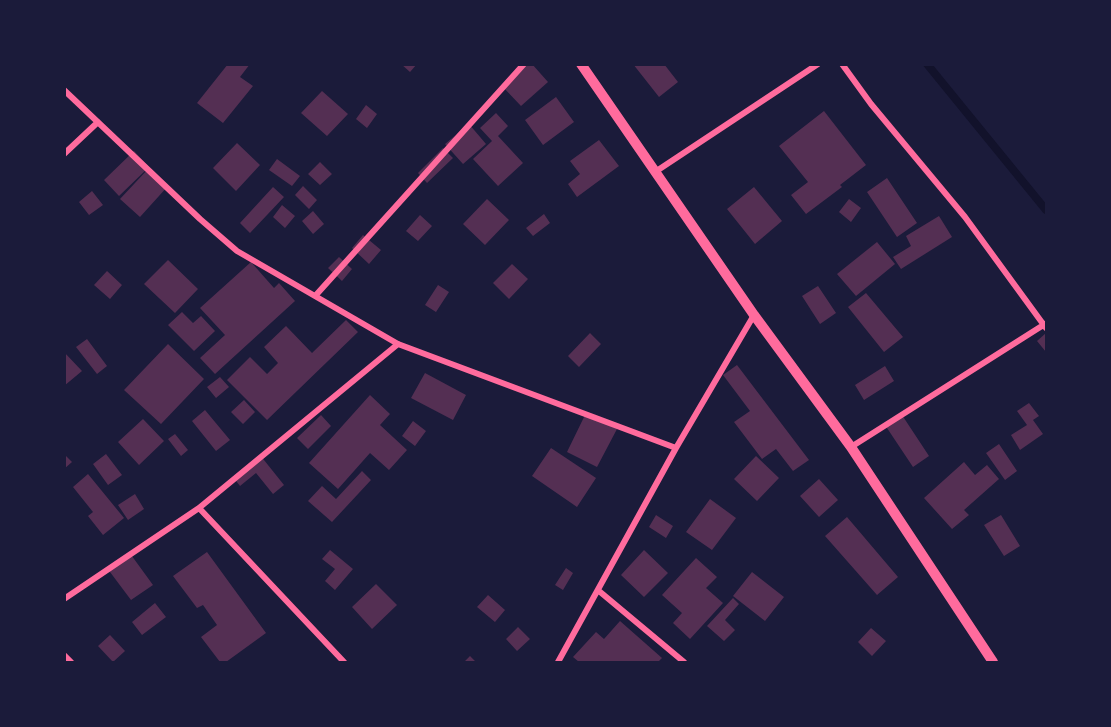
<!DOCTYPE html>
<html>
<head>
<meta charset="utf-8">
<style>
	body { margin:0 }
	#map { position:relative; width:1111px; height:727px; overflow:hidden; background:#1b1b3a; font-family:Commissioner,sans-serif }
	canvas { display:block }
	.frame { position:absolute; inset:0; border:66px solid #1b1b3a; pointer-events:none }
</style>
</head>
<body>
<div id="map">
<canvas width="1111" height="727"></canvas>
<div class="frame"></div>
</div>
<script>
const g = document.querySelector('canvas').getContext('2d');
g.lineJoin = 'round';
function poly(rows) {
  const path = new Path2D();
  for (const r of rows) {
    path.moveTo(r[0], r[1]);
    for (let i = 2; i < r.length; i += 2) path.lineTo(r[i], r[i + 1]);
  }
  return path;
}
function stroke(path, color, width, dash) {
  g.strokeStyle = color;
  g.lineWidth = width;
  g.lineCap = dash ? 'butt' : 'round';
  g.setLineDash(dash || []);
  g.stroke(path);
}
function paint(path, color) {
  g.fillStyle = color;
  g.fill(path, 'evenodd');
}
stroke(poly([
	[927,64,1046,210]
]), '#12122b', 8);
paint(poly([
	[228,64,250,64,240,77,253,86,223,123,197,103],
	[401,64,417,64,410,72],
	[526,64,532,64,548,82,521,106,502,86],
	[633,64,664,64,678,82,659,97],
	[322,91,348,114,327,136,301,113],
	[556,97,574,122,543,145,525,120],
	[366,105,377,114,367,128,356,119],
	[824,111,866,165,840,185,842,187,806,214,791,195,808,182,779,146],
	[496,113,508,126,498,136,523,163,498,186,473,159,492,141,480,128],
	[469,124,486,144,463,164,445,144],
	[599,140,619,166,577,197,568,184,580,174,570,161],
	[237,143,260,165,236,191,213,168],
	[443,148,453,158,427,183,418,173],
	[134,151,149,167,119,196,104,180],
	[277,159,300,176,292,186,269,170],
	[320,162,332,174,320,185,308,174],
	[149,168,168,186,140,217,120,199],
	[887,178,917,223,897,237,867,192],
	[303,186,317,200,309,209,295,195],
	[273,187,284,197,250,233,240,223],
	[754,187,782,221,755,244,727,209],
	[92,191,103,205,89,215,79,202],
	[487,199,509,220,485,245,463,224],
	[849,199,861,208,851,222,839,212],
	[282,205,295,216,285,228,273,217],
	[313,211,324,224,313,234,302,221],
	[544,214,550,223,533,236,526,228],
	[420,215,432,226,418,241,406,231],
	[939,216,952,237,901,269,893,257,911,246,906,236],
	[363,235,381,250,369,264,352,248],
	[877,242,895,264,856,296,837,274],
	[339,257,352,269,342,281,328,268],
	[168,260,198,289,175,313,144,284],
	[251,262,274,288,279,283,295,301,215,374,200,358,225,335,200,308],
	[512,264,528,279,509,299,493,283],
	[107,271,122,285,110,299,94,285],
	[438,285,449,292,436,312,425,305],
	[818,286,836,313,820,324,802,296],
	[866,293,903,337,884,352,848,307],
	[182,312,193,323,201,316,215,331,194,351,168,325],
	[346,320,358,332,267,420,227,380,250,357,267,374,278,363,264,347,286,326,312,353],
	[590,333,601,344,579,367,568,356],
	[1046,333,1046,352,1037,341],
	[87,339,107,366,97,374,76,347],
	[168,344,204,379,161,424,124,390],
	[64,352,82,371,64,386],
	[737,365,809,460,793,471,776,449,762,459,734,422,750,411,723,375],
	[885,366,894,381,864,400,855,385],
	[425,373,466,395,453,420,411,398],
	[220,377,229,387,216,398,207,387],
	[370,395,390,414,380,425,407,450,389,470,370,453,338,489,309,463],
	[244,400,255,412,243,424,231,412],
	[1029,403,1039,416,1033,420,1043,434,1020,450,1011,435,1027,425,1017,411],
	[205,410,230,440,216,451,192,421],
	[586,413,617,429,597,467,567,452],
	[321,415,331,426,308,449,297,438],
	[902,415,929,456,913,467,885,425],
	[143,419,164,441,139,465,118,442],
	[413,421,426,431,415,446,402,436],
	[175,434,188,450,181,456,168,439],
	[999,444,1017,471,1005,480,986,453],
	[551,448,596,478,577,507,532,476],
	[64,454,72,462,64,469],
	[106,454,122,475,108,485,93,464],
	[260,455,284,485,273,494,256,473,240,486,233,477],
	[756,456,779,478,757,501,734,479],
	[964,462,975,475,987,465,999,479,964,510,969,515,952,529,924,498],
	[362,471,371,480,332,522,308,501,322,486,336,499],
	[88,474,124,518,103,535,88,516,93,512,73,487],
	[819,479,838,500,819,517,800,496],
	[135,494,144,509,128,520,118,505],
	[710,499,736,518,712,550,686,532],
	[656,515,673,526,666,538,649,527],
	[1001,515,1020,546,1004,556,984,525],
	[847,517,898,577,877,595,825,536],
	[330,550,353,569,335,590,325,581,335,569,322,559],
	[644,550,668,573,644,597,621,575],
	[129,552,153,585,131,600,107,568],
	[207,552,266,633,226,662,220,662,201,637,217,625,203,605,197,608,173,576],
	[696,558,717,577,706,588,723,603,690,639,673,623,682,613,662,595],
	[566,568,573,573,563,590,555,585],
	[752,572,784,597,765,621,733,596],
	[376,584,397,605,372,629,352,607],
	[488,595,505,610,495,622,477,607],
	[733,598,739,604,725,620,735,630,724,641,707,626],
	[155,603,166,617,142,635,132,622],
	[620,621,662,658,658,662,579,662,573,657,596,632,604,639],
	[518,627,530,639,517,651,506,639],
	[871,628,886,641,872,656,858,642],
	[110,635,125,651,113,662,98,646],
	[470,656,476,662,464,662]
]), '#542f53');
stroke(poly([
	[842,64,871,104,965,217,1046,328],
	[64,90,200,219,237,251,398,344,676,448],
	[64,154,98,122],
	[655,172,818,64],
	[316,295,524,64],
	[851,447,1045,324],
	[199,508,344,662],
	[599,591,684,662],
	[64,599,199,508,398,344],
	[64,655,71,662],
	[558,662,676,448,754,315]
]), '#ff6b9d', 6);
stroke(poly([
	[581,64,754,315,851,447,993,662]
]), '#ff6b9d', 10);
</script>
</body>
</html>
